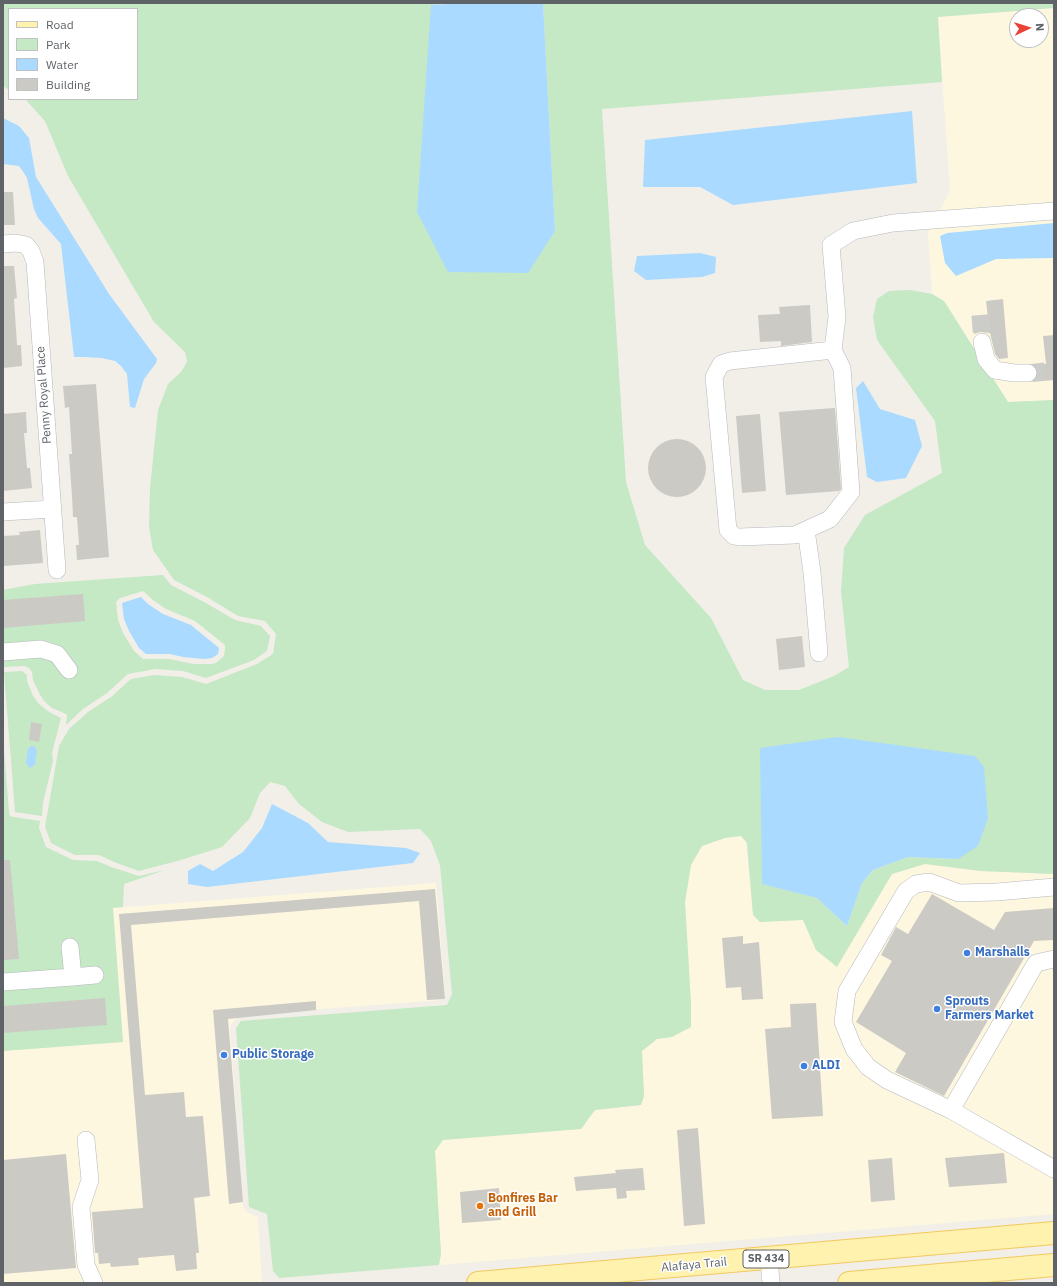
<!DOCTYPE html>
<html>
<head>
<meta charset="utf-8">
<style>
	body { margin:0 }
	#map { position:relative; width:1057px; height:1286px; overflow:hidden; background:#f1efe8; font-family:"IBM Plex Sans",sans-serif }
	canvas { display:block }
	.frame { position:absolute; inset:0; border:4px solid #5f6368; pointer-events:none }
	.legend { position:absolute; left:8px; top:8px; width:130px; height:92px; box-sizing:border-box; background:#fff; border:1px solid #bfc1c3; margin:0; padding:5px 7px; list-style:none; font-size:12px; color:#5f6368 }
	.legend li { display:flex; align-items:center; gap:8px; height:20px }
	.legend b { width:20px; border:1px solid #bfc1c3 }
	.north { position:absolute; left:1009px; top:8px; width:40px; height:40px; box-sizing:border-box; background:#fff; border:1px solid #bfc1c3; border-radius:50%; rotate:86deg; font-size:11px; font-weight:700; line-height:16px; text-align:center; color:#5f6368 }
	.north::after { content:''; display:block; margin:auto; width:14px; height:18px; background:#ea4335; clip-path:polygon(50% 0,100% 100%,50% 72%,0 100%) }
</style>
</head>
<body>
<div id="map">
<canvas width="1057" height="1286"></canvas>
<div class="frame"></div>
<ul class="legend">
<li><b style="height:5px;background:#fff2af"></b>Road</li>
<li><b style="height:11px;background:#c5e8c5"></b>Park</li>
<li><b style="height:11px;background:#aadaff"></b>Water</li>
<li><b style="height:11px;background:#cccac5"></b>Building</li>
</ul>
<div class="north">N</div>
</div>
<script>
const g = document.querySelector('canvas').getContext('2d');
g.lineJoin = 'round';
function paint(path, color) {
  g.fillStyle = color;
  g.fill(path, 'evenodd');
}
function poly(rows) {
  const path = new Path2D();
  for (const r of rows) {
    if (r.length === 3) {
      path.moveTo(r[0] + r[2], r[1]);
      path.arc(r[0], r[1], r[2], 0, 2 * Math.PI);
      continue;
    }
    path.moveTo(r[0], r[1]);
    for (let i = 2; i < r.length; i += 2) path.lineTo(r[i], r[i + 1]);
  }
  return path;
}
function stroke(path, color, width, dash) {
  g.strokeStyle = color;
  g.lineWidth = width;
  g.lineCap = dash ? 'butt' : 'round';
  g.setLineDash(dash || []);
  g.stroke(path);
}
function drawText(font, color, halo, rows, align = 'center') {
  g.font = font + ' "IBM Plex Sans",sans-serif';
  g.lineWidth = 3;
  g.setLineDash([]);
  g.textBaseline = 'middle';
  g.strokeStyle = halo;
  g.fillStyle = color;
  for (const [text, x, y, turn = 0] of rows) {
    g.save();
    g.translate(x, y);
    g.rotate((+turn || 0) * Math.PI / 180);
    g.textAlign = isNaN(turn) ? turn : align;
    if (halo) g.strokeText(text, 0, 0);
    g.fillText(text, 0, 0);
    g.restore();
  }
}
paint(poly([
	[1054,8,1054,400,1008,402,944,301,932,293,928,233,950,191,938,17],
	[1017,16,1041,16,1041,40,1017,40],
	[741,836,746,842,753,915,760,922,803,920,816,950,837,966,892,874,925,864,981,871,1054,874,1054,1214,439,1265,441,1254,435,1151,443,1140,581,1129,595,1110,641,1105,644,1096,642,1051,657,1039,672,1037,691,1003,685,902,691,865,702,846,725,838],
	[436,883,445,995,442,1000,240,1015,237,1017,231,1025,230,1029,243,1207,246,1212,258,1217,262,1283,3,1283,3,1051,123,1042,113,908]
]), '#fef7e0');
paint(poly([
	[3,3,463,3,431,5,555,231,543,3,1054,3,1054,8,938,17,942,82,602,109,626,482,645,545,711,618,743,680,765,690,799,690,834,676,849,667,841,591,844,548,865,515,942,473,935,421,877,340,873,317,877,299,889,291,910,290,932,294,944,301,1008,402,1054,400,1054,874,981,871,925,864,892,874,837,967,816,950,803,920,760,922,753,915,747,843,741,836,725,838,702,846,691,865,685,902,691,1003,691,1027,672,1037,657,1039,642,1051,644,1096,641,1105,595,1110,581,1129,443,1140,435,1151,441,1254,439,1265,279,1278,273,1271,267,1214,249,1207,236,1028,241,1021,447,1005,452,994,440,865,431,841,420,829,348,832,322,822,299,804,285,786,270,782,260,793,250,818,222,847,181,860,139,871,114,862,99,855,75,855,51,843,45,827,59,746,69,729,88,712,111,697,131,679,154,675,182,677,206,684,257,664,273,654,276,634,265,621,238,616,207,597,174,580,153,550,149,527,150,488,158,410,168,384,181,372,187,362,185,352,154,322,68,176,45,121,25,99,137,99,137,9,9,9,9,90,3,86],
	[988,818,958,859,908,857,873,870,862,883,847,926,817,898,763,884],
	[163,575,171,585,204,602,235,620,261,626,270,636,267,651,254,660,206,678,183,671,155,669,128,674,107,693,83,709,66,725,67,715,64,713,52,708,44,701,39,693,33,680,32,672,29,668,24,666,3,667,3,590,35,584],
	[143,591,153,600,166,609,195,621,225,645,225,649,224,656,216,663,212,664,193,664,169,659,143,659,134,651,123,633,118,620,116,602,120,598],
	[22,671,27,675,27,681,33,696,39,704,49,712,61,718,52,753,53,761,43,803,42,816,15,812,4,672],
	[3,737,9,812,10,816,14,817,40,821,39,828,46,847,73,860,97,861,111,867,139,876,165,870,124,884,123,907,113,908,123,1042,3,1051]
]), '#c5e8c5');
paint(poly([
	[463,3,543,3,555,231,528,273,448,272,417,212,431,5],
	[912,111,917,183,733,205,700,187,643,187,645,140],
	[3,118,19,126,29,138,36,177,109,294,157,359,156,363,144,379,135,408,130,407,127,374,121,366,115,361,102,358,84,357,74,357,61,244,38,218,34,209,27,178,24,173,19,166,3,164],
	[1054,223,1054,258,996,259,956,276,945,263,940,236,947,233],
	[700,253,716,257,715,273,702,277,646,280,634,271,637,256],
	[863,381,880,409,915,420,922,446,906,478,877,482,867,477,856,388],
	[141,597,148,604,163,614,191,625,219,648,218,654,212,658,204,659,183,657,170,654,146,654,139,648,129,631,124,619,122,603],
	[838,737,975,756,984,767,988,818,978,846,958,859,908,857,873,870,862,883,847,926,817,898,762,884,760,748],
	[31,746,34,746,37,750,35,765,30,768,26,763,28,749],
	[272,804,308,823,328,842,406,848,420,853,413,863,207,887,188,884,188,871,200,864,213,871,243,852,262,828]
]), '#aadaff');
paint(poly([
	[3,192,13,192,15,225,3,225],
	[3,266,14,266,17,298,14,299,17,345,21,345,22,366,3,368],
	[1003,299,1008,358,999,359,995,354,990,333,980,332,974,334,973,319,988,318,986,301],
	[810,305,812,342,781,346,781,341,760,342,758,315,780,314,779,307],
	[1054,335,1054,380,1032,382,1036,378,1038,373,1037,368,1034,365,1046,364,1043,336],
	[96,384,109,557,77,560,76,545,79,545,77,517,73,517,72,496,69,454,72,454,69,407,65,408,63,386],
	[835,408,841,489,839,491,786,495,779,412],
	[26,412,27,433,24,433,27,468,30,468,32,488,3,491,3,414],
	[760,414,766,491,742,493,736,416],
	[677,468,29],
	[40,530,43,563,3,566,3,536,20,535,19,532],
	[83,594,85,621,3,628,3,600],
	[802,636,805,667,779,670,776,639],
	[31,722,42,724,39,742,29,740],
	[3,860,10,860,19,959,3,960],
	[435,889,445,999,427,1000,419,901,131,925,145,1095,184,1092,186,1117,203,1116,210,1196,194,1198,199,1253,196,1253,197,1269,176,1271,174,1255,138,1258,139,1265,111,1267,110,1263,99,1264,98,1253,95,1253,92,1212,143,1208,119,914],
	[932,894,994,930,1005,912,1054,908,1054,940,1034,941,944,1096,895,1072,906,1053,856,1022,892,961,881,955,896,927,908,934],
	[743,936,743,944,759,942,763,999,742,1000,741,987,726,988,722,938],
	[105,998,107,1025,3,1033,3,1006],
	[316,1001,316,1010,228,1019,243,1202,229,1204,213,1010],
	[816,1003,823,1116,772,1119,765,1029,791,1027,790,1004],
	[698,1128,705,1224,684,1226,677,1130],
	[1004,1153,1007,1183,949,1187,945,1158],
	[66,1154,76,1268,3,1274,3,1160],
	[892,1158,895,1200,871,1202,868,1160],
	[643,1168,645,1190,626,1191,627,1198,617,1199,616,1188,576,1191,574,1177,616,1173,615,1170],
	[499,1188,501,1220,462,1223,460,1192]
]), '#cccac5');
stroke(poly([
	[980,315,982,342],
	[1028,373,1054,370]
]), '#ccccc8', 17, [17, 8]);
const minor = poly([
	[3,244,16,243,26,245,31,251,35,262,57,570],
	[982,342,986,359,995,370,1014,373,1028,373],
	[833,350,730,361,721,364,714,377,728,530,734,536,739,537,795,535,830,519,851,492,842,368,833,350,837,317,831,245,853,231,893,223,1054,211],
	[3,512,52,509],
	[806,530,812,572,819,653],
	[3,652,41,649,57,654,69,670],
	[1054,959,1036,963,951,1110,1054,1169],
	[73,977,95,975],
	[3,982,73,977,70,947],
	[951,1110,887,1080,868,1067,854,1049,843,1022,847,991,906,891,916,884,929,882,959,893,997,892,1054,887],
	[86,1140,90,1180,81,1207,86,1265,94,1283],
	[769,1258,771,1283]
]);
const major = poly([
	[478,1283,1054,1233],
	[849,1283,1054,1265]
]);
stroke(minor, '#b5b8bc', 18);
stroke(major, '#f2c960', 24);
stroke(minor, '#fff', 17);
stroke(major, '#fff2af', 22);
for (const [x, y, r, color] of [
	[967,953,4,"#3f7fe0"],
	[937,1009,4,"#3f7fe0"],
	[224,1055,4,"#3f7fe0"],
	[804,1066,4,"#3f7fe0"],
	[480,1206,4,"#e8710a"]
]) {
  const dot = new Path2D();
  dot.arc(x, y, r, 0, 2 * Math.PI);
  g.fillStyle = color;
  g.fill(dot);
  stroke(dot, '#fff', 1.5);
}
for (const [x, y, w] of [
	[766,1259,46]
]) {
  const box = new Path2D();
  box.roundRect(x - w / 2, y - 9, w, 18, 3);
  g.fillStyle = '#fff';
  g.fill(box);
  stroke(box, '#5f6368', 1);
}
drawText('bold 11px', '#5f6368', null, [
	["SR 434",766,1259]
]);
drawText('12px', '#5f6368', '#fff', [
	["Penny Royal Place",44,395,-94],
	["Alafaya Trail",694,1265,-5]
]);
drawText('bold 12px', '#366cbe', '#fff', [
	["Marshalls",975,953],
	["Sprouts",945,1002],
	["Farmers Market",945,1016],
	["Public Storage",232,1055],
	["ALDI",812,1066]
], 'left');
drawText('bold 12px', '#c56008', '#fff', [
	["Bonfires Bar",488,1199],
	["and Grill",488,1213]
], 'left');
</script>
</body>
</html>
